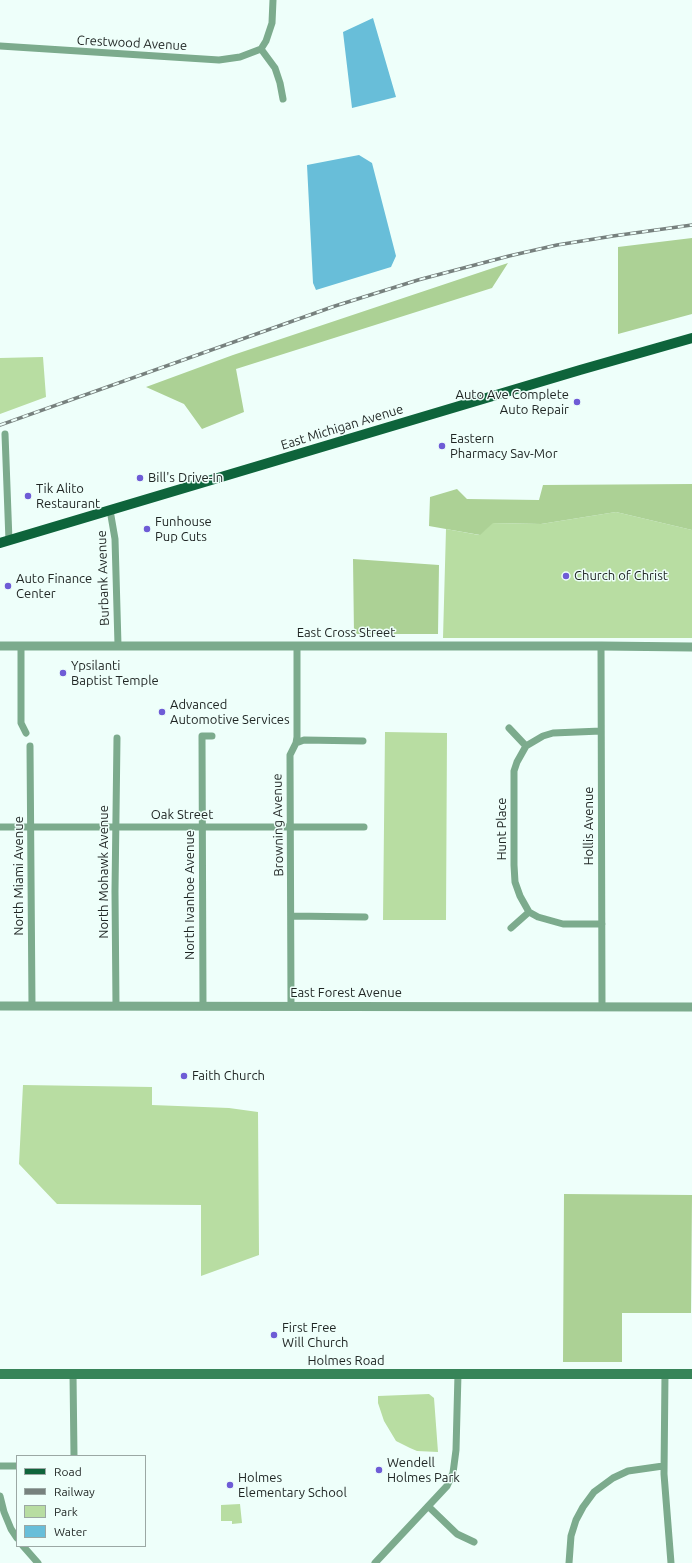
<!DOCTYPE html>
<html>
<head>
<meta charset="utf-8">
<style>
	body { margin:0 }
	#map { position:relative; width:692px; height:1563px; overflow:hidden; background:#eefffa; font-family:Ubuntu,sans-serif }
	canvas { display:block }
	.legend { position:absolute; left:16px; top:1455px; width:130px; height:92px; box-sizing:border-box; background:#eefffa; border:1px solid #9ba8a4; margin:0; padding:5px 7px; list-style:none; font-size:12px; color:#1f2523 }
	.legend li { display:flex; align-items:center; gap:8px; height:20px }
	.legend b { width:20px; border:1px solid #9ba8a4 }
</style>
</head>
<body>
<div id="map">
<canvas width="692" height="1563"></canvas>
<ul class="legend">
<li><b style="height:5px;background:#0e643b"></b>Road</li>
<li><b style="height:5px;background:#77817e"></b>Railway</li>
<li><b style="height:11px;background:#b8dda2"></b>Park</li>
<li><b style="height:11px;background:#68bed9"></b>Water</li>
</ul>
</div>
<script>
const g = document.querySelector('canvas').getContext('2d');
g.lineJoin = 'round';
function paint(path, color) {
  g.fillStyle = color;
  g.fill(path, 'evenodd');
}
function poly(rows) {
  const path = new Path2D();
  for (const r of rows) {
    path.moveTo(r[0], r[1]);
    for (let i = 2; i < r.length; i += 2) path.lineTo(r[i], r[i + 1]);
  }
  return path;
}
function stroke(path, color, width, dash) {
  g.strokeStyle = color;
  g.lineWidth = width;
  g.lineCap = dash ? 'butt' : 'round';
  g.setLineDash(dash || []);
  g.stroke(path);
}
function drawText(font, color, halo, rows, align = 'center') {
  g.font = font + ' Ubuntu,sans-serif';
  g.lineWidth = 3;
  g.setLineDash([]);
  g.textBaseline = 'middle';
  g.strokeStyle = halo;
  g.fillStyle = color;
  for (const [text, x, y, turn = 0] of rows) {
    g.save();
    g.translate(x, y);
    g.rotate((+turn || 0) * Math.PI / 180);
    g.textAlign = isNaN(turn) ? turn : align;
    if (halo) g.strokeText(text, 0, 0);
    g.fillText(text, 0, 0);
    g.restore();
  }
}
paint(poly([
	[43,357,46,397,0,414,0,358],
	[616,512,692,530,692,638,443,638,446,529,479,535,492,523,541,524],
	[385,732,447,733,446,920,383,920],
	[23,1085,152,1087,152,1105,229,1108,258,1112,259,1255,201,1276,201,1205,57,1204,19,1164],
	[429,1394,434,1398,438,1452,417,1451,410,1448,396,1441,384,1421,378,1403,378,1396],
	[240,1504,242,1523,232,1524,232,1521,221,1521,221,1505]
]), '#b8dda2');
paint(poly([
	[692,238,692,314,618,334,618,247],
	[508,263,492,288,236,369,244,412,202,429,184,404,146,387,233,355],
	[692,484,692,530,616,512,541,524,493,523,480,535,429,526,430,497,457,489,467,499,539,500,543,485],
	[353,559,439,565,438,634,354,634],
	[564,1194,692,1195,691,1313,622,1313,622,1362,563,1362]
]), '#acd195');
paint(poly([
	[373,18,396,97,352,108,343,32],
	[359,155,372,163,396,256,391,267,316,290,313,283,307,165]
]), '#68bed9');
stroke(poly([
	[0,46,219,60,240,57,261,49],
	[261,49,275,68,280,83,283,99],
	[261,49,266,41,272,23,273,0],
	[5,434,9,541],
	[110,510,115,539,118,645],
	[21,646,21,723,26,733],
	[601,646,602,1007],
	[509,728,526,746],
	[601,731,553,733,543,736,526,746,517,762,514,771,514,865,515,882,520,896,529,912,538,917,563,924,602,924],
	[296,743,304,740,363,741],
	[30,746,32,1006],
	[0,827,364,827],
	[291,916,365,917],
	[511,928,529,912],
	[116,1006,115,891,117,738],
	[203,1006,202,736,212,736],
	[291,1006,290,755,296,743,297,737,297,646],
	[73,1374,74,1456],
	[665,1374,664,1474,671,1563],
	[0,1466,17,1466],
	[0,1496,4,1512,11,1529,17,1538],
	[429,1507,457,1534,474,1542],
	[23,1546,38,1563],
	[375,1563,447,1486,453,1473,456,1450,458,1374],
	[569,1563,571,1536,576,1520,583,1507,594,1492,613,1478,628,1471,663,1466]
]), '#7cab8d', 7);
stroke(poly([
	[0,646,601,646,692,647],
	[0,1006,692,1007]
]), '#7cab8d', 9);
stroke(poly([
	[0,1374,692,1374]
]), '#378458', 10);
stroke(poly([
	[0,543,580,370,692,338]
]), '#0e643b', 10);
const rail = poly([
	[0,425,335,306,418,280,509,256,557,245,613,236,692,225]
]);
stroke(rail, '#77817e', 3.5);
stroke(rail, '#eefffa', 2, [6]);
for (const [x, y, r, color] of [
	[577,402,4,"#6e5cd6"],
	[442,446,4,"#6e5cd6"],
	[140,478,4,"#6e5cd6"],
	[28,496,4,"#6e5cd6"],
	[147,529,4,"#6e5cd6"],
	[566,576,4,"#6e5cd6"],
	[8,586,4,"#6e5cd6"],
	[63,673,4,"#6e5cd6"],
	[162,712,4,"#6e5cd6"],
	[184,1076,4,"#6e5cd6"],
	[274,1335,4,"#6e5cd6"],
	[379,1470,4,"#6e5cd6"],
	[230,1485,4,"#6e5cd6"]
]) {
  const dot = new Path2D();
  dot.arc(x, y, r, 0, 2 * Math.PI);
  g.fillStyle = color;
  g.fill(dot);
  stroke(dot, '#eefffa', 1.5);
}
drawText('13px', '#1f2523', '#eefffa', [
	["Crestwood Avenue",132,43,3],
	["East Michigan Avenue",342,427,-17],
	["Burbank Avenue",103,578,-92],
	["East Cross Street",346,633],
	["Oak Street",182,815],
	["Browning Avenue",278,825,-91],
	["Hollis Avenue",589,826,-90],
	["Hunt Place",502,829,-90],
	["North Mohawk Avenue",104,872,-90],
	["North Miami Avenue",19,876,-90],
	["North Ivanhoe Avenue",190,895,-90],
	["East Forest Avenue",346,993],
	["Holmes Road",346,1361]
]);
drawText('13px', '#1f2523', '#eefffa', [
	["Auto Ave Complete",569,395,"right"],
	["Auto Repair",569,410,"right"],
	["Eastern",450,439],
	["Pharmacy Sav-Mor",450,454],
	["Bill's Drive-In",148,478],
	["Tik Alito",36,489],
	["Restaurant",36,504],
	["Funhouse",155,522],
	["Pup Cuts",155,537],
	["Church of Christ",574,576],
	["Auto Finance",16,579],
	["Center",16,594],
	["Ypsilanti",71,666],
	["Baptist Temple",71,681],
	["Advanced",170,705],
	["Automotive Services",170,720],
	["Faith Church",192,1076],
	["First Free",282,1328],
	["Will Church",282,1343],
	["Wendell",387,1463],
	["Holmes Park",387,1478],
	["Holmes",238,1478],
	["Elementary School",238,1493]
], 'left');
</script>
</body>
</html>
